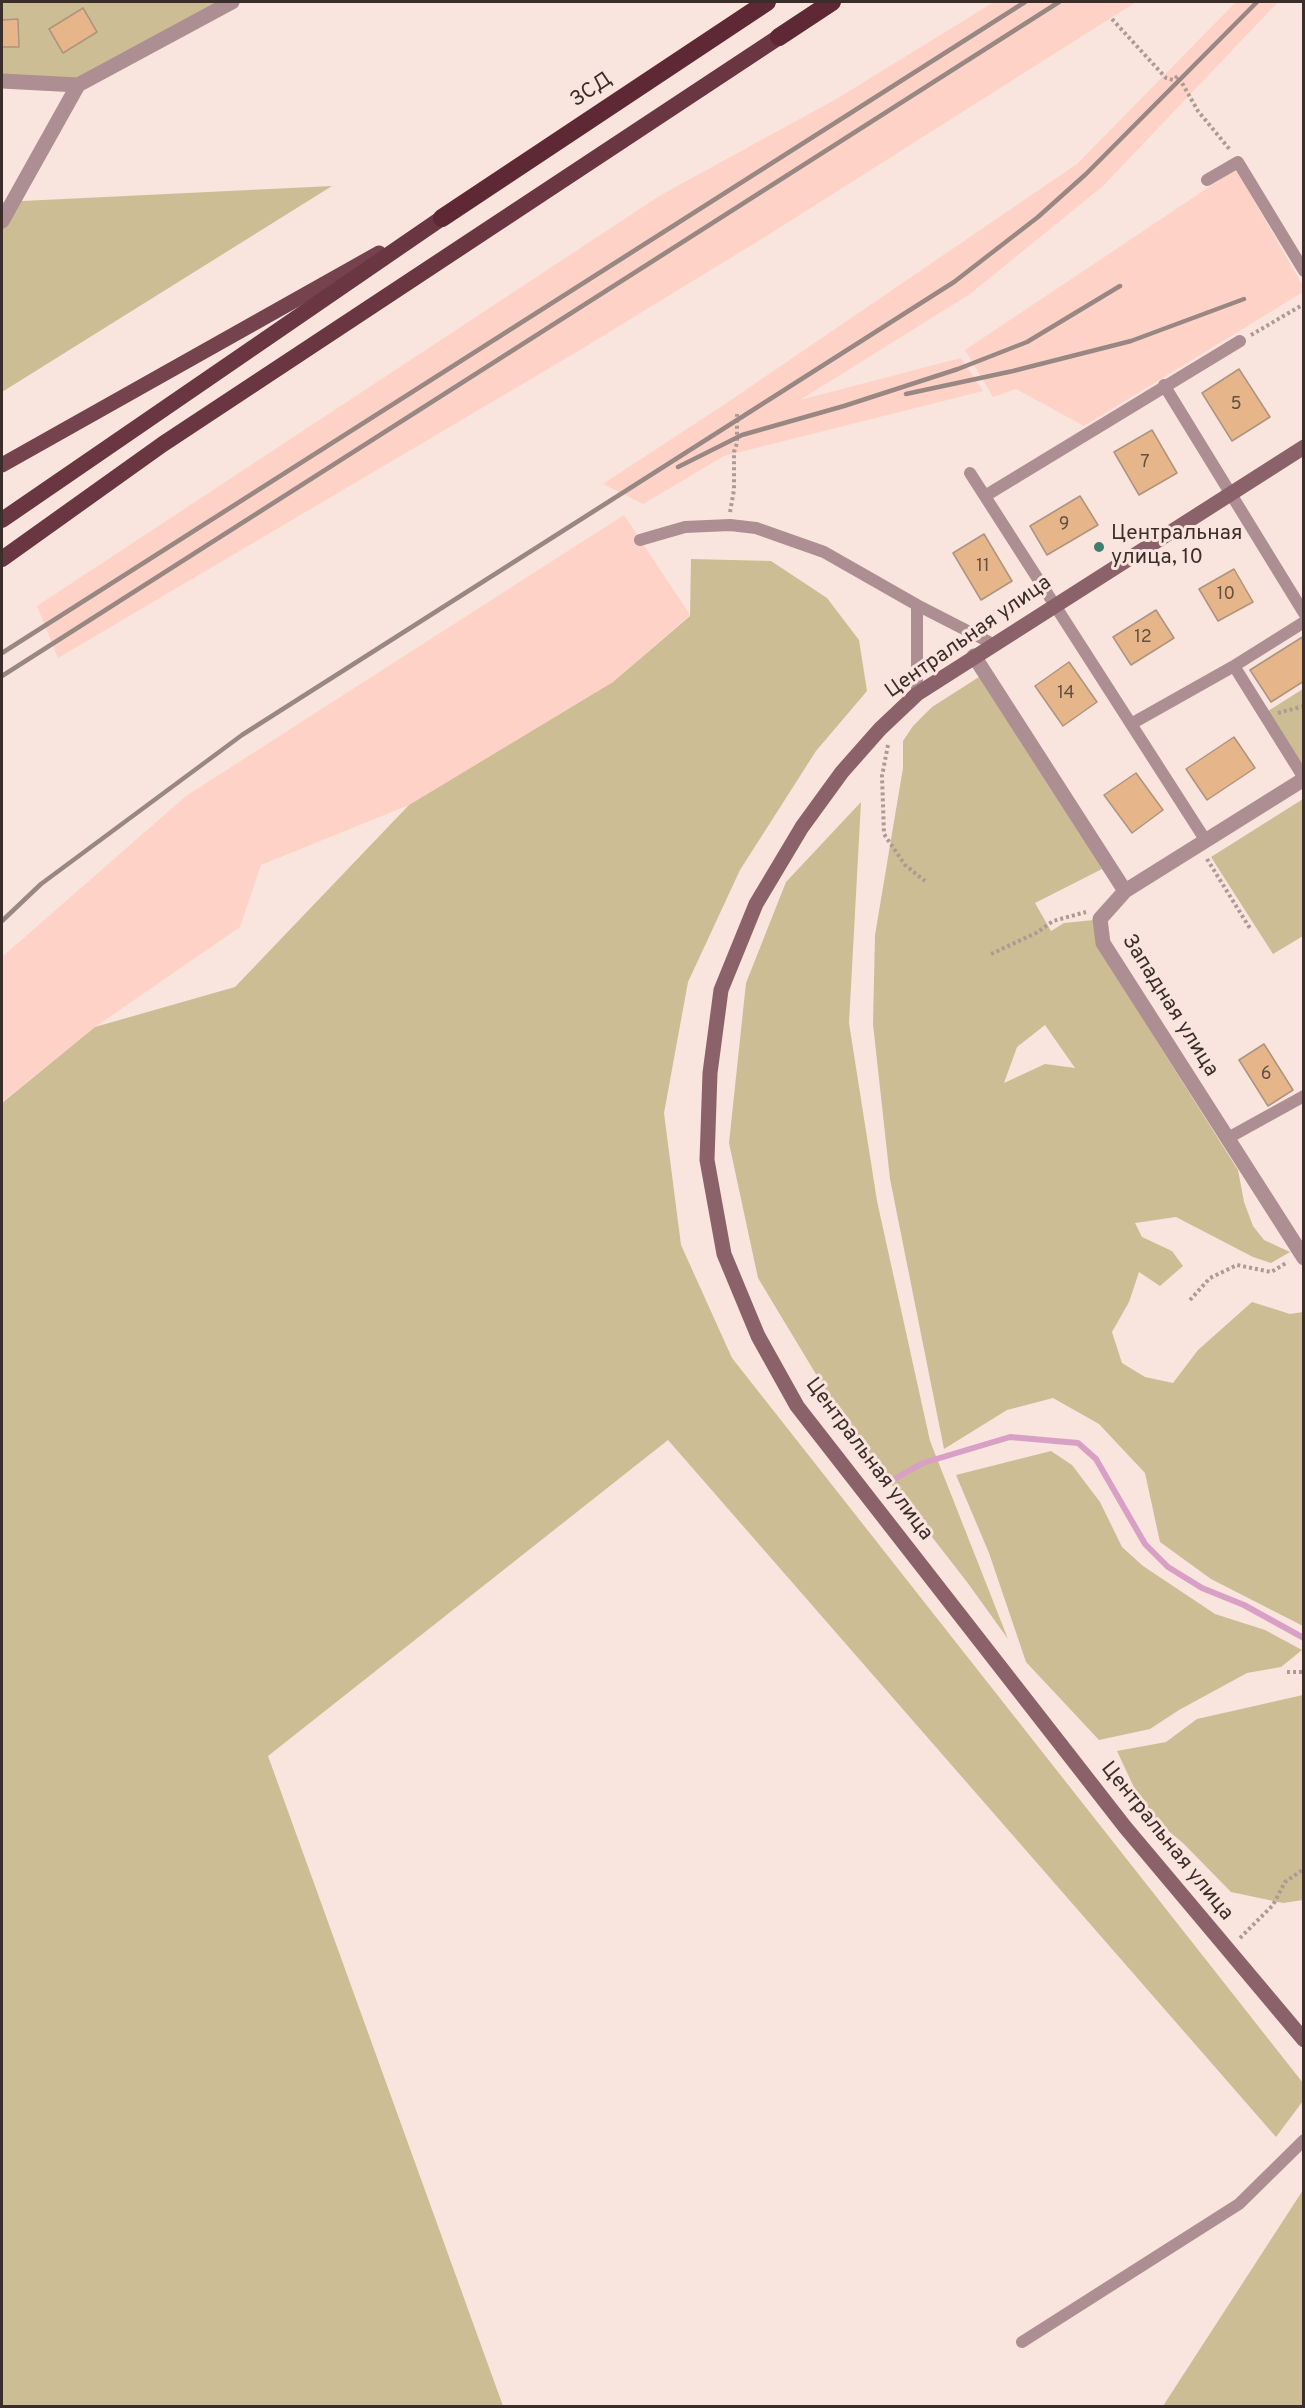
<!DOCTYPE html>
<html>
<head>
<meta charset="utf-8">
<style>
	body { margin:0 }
	#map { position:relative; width:1305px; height:2408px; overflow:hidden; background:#fae4de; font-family:Overpass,sans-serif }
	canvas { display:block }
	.frame { position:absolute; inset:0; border:3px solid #3b2e2a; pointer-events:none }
</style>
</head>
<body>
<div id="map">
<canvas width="1305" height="2408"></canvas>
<div class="frame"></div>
</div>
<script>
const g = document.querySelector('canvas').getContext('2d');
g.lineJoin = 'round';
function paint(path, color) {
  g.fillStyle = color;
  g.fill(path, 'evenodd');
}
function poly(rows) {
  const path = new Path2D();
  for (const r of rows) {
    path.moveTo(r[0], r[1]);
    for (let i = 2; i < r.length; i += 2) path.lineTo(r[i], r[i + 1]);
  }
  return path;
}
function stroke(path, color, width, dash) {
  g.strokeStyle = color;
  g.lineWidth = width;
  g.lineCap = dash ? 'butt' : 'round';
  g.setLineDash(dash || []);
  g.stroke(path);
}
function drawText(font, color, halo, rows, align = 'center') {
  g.font = font + ' Overpass,sans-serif';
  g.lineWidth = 6;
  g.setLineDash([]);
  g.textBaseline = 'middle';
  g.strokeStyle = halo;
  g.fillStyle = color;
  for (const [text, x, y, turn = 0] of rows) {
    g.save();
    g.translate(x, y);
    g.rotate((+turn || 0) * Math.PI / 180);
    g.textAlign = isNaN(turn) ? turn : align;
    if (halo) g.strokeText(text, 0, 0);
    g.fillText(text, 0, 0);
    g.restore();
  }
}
paint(poly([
	[994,2,1136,2,768,235,570,356,58,658,37,606,661,195,838,98],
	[1236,2,1278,2,1103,186,970,294,800,400,961,358,983,391,724,456,643,504,603,484,728,402,1077,164],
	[1236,169,1303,286,1303,292,1084,426,1016,389,993,397,965,350],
	[624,515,690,615,613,682,409,805,261,865,240,927,95,1027,2,1102,2,957,186,796]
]), '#fed2c6');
paint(poly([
	[2,2,232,2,82,83,2,80],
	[332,186,2,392,2,202],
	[691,559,771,561,827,598,859,640,867,691,816,751,740,870,688,982,664,1113,681,1245,732,1358,1303,2083,1303,2101,1276,2137,668,1440,268,1756,503,2406,2,2406,2,1103,95,1027,235,987,409,805,613,682,690,616],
	[979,677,1102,869,1035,903,1051,931,1064,923,1094,920,1096,945,1238,1170,1244,1202,1253,1226,1264,1240,1290,1252,1271,1263,1253,1257,1176,1217,1135,1223,1142,1237,1172,1251,1183,1266,1160,1286,1139,1272,1129,1302,1112,1332,1122,1363,1145,1377,1173,1383,1198,1350,1252,1302,1290,1314,1303,1312,1303,1626,1211,1579,1160,1542,1145,1473,1099,1424,1053,1398,1007,1410,944,1449,890,1179,873,1024,875,935,903,768,903,741,913,726,932,707],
	[1045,1025,1075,1068,1045,1064,1004,1083,1017,1047],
	[1303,689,1303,767,1268,711],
	[1303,799,1303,936,1273,954,1211,857],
	[861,802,849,1023,877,1201,930,1441,1008,1639,967,1582,852,1434,758,1278,729,1143,746,983,786,882],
	[1051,1451,1072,1465,1100,1502,1122,1547,1143,1566,1215,1614,1265,1630,1302,1650,1281,1667,1247,1673,1179,1710,1150,1729,1099,1740,1026,1662,989,1553,956,1475],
	[1303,1695,1303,1900,1283,1903,1231,1892,1184,1844,1145,1811,1117,1751,1166,1742,1197,1719],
	[1303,2190,1303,2406,1163,2406]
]), '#ccbd94');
stroke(poly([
	[887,1483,923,1463,1010,1437,1078,1443,1096,1459,1145,1544,1168,1567,1202,1588,1244,1605,1304,1638]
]), '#d8a0c5', 6);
const building = poly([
	[83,8,97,32,63,53,49,29,83,8],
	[18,19,19,47,2,47,2,20,18,19],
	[1239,369,1270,417,1232,441,1202,393,1239,369],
	[1152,430,1177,473,1139,495,1114,452,1152,430],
	[1080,496,1098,525,1047,555,1030,526,1080,496],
	[984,534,1012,581,981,600,953,553,984,534],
	[1234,569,1253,602,1218,621,1199,589,1234,569],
	[1156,610,1174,638,1131,665,1113,637,1156,610],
	[1304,636,1304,681,1271,702,1250,670,1304,636],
	[1069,662,1097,702,1063,726,1035,686,1069,662],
	[1234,737,1255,768,1207,800,1186,769,1234,737],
	[1136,773,1163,810,1132,833,1104,795,1136,773],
	[1264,1044,1293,1090,1268,1106,1239,1060,1264,1044]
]);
paint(building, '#e7b58a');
stroke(building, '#ad947f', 1.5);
stroke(poly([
	[1112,19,1166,78,1173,80,1178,76,1198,111,1231,151],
	[1251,335,1304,304],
	[730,512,734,490,734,452,737,443,737,414],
	[1278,713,1304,706],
	[888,745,882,776,884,834,905,865,925,881],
	[1207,859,1251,930],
	[991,954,1036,933,1053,921,1086,912],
	[1190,1300,1210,1278,1237,1265,1271,1272,1288,1262],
	[1287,1672,1304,1672],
	[1240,1938,1273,1905,1285,1882,1304,1869]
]), '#ac9a94', 4, [3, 3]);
stroke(poly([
	[1207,180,1238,162,1304,271],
	[1164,385,1304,613],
	[970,473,1131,724,1234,666],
	[985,496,1240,341],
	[640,540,685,527,730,525,756,528,824,552,917,605,993,644],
	[917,605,917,694],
	[1304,622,1234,666,1304,778],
	[1131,724,1206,841],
	[1228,1138,1304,1096],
	[1022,2342,1239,2204,1304,2140]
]), '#ac8e93', 12);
stroke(poly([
	[2,81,78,85],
	[2,221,78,85,232,2],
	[974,656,1125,891,1100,919,1103,943,1304,1258],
	[1125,891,1304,779]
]), '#ac8e93', 15);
stroke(poly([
	[1304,447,917,694,880,729,842,772,802,827,756,904,721,990,710,1073,707,1160,724,1254,758,1336,797,1406,1125,1827,1304,2040]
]), '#8c626a', 15);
stroke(poly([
	[2,465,379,253]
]), '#74434d', 15);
stroke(poly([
	[2,520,442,218],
	[2,559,163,444,779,37]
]), '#6a3641', 16);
stroke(poly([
	[779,37,832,2],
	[442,218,767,2]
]), '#5f2835', 18);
stroke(poly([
	[906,394,1013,371,1131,341,1244,299],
	[678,467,742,435,844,406,958,369,1027,342,1120,286],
	[2,653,1025,2],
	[2,676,1059,2],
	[2,921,41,884,242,735,954,282,1038,217,1086,174,1257,2]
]), '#988782', 4.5);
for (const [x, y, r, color] of [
	[1099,547,6,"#3f7f6d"]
]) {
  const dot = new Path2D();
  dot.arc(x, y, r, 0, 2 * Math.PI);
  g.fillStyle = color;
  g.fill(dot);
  stroke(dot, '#fae4de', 2);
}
drawText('18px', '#665042', null, [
	["5",1236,405],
	["7",1145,463],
	["9",1064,525],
	["11",983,567],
	["10",1226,595],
	["12",1143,638],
	["14",1066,694],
	["6",1266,1075]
]);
drawText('21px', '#3b2e2a', '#fae4de', [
	["ЗСД",592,91,-34],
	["Центральная улица",969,638,-35],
	["Западная улица",1169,1006,58],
	["Центральная улица",868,1460,53],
	["Центральная улица",1166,1842,51]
]);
drawText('21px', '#3b2e2a', '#fae4de', [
	["Центральная",1111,535],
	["улица, 10",1111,559]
], 'left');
</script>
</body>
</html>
